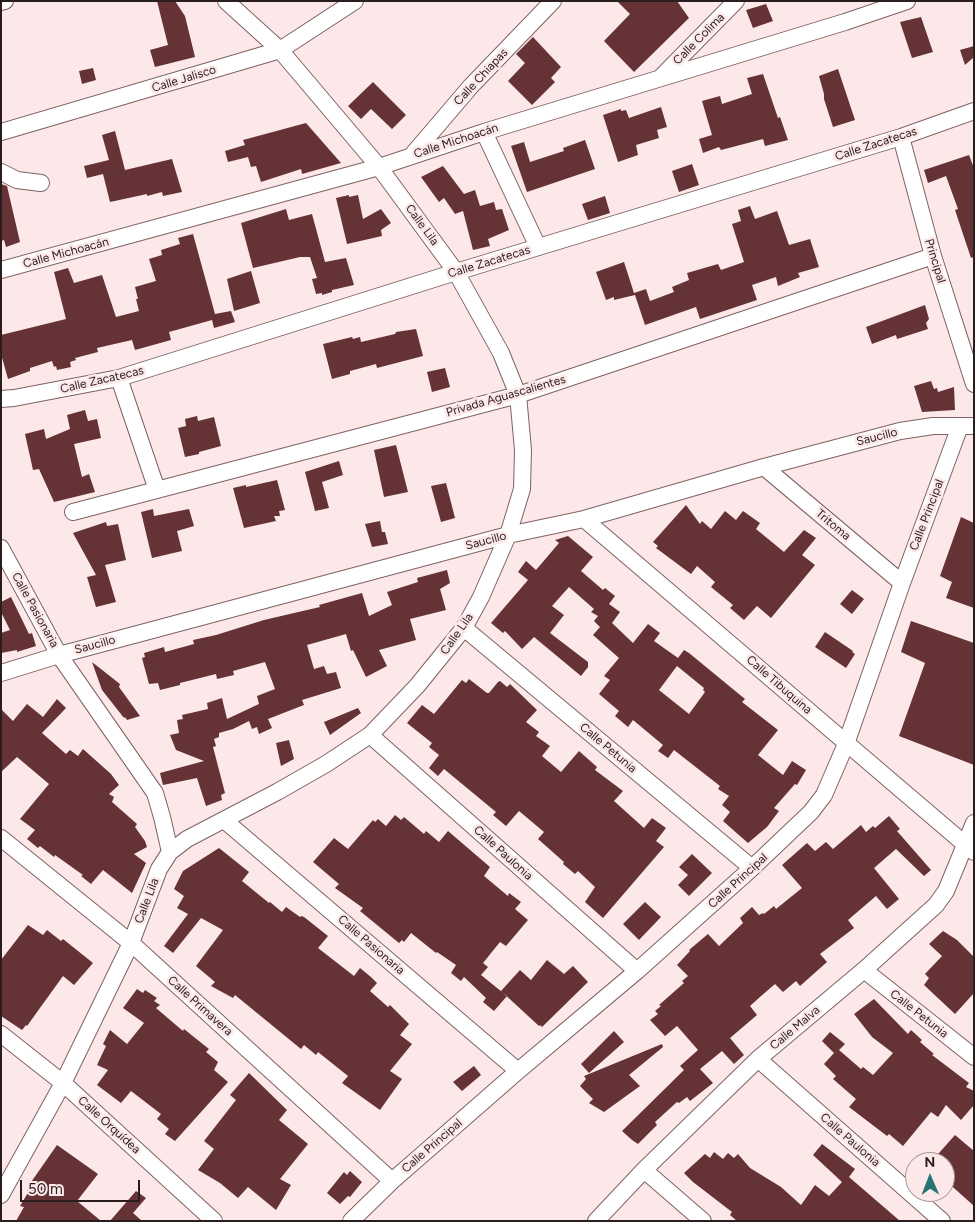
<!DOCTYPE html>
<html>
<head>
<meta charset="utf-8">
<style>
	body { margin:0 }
	#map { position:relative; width:975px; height:1222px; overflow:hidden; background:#fce8e8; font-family:Figtree,sans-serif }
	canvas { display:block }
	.frame { position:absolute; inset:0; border:2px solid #291d1e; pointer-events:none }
	.north { position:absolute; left:905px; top:1152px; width:50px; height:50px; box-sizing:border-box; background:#fce8e8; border:1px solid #a89797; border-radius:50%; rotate:359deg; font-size:14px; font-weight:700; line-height:20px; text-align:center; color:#291d1e }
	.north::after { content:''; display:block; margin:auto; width:18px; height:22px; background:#277273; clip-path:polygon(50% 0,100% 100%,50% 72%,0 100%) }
	.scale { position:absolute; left:20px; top:1180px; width:120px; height:22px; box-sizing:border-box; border:2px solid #291d1e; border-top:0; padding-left:6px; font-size:15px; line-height:18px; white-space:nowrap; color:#291d1e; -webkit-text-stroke:4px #fce8e8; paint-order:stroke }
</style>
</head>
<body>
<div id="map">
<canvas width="975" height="1222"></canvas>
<div class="frame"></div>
<div class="north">N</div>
<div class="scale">50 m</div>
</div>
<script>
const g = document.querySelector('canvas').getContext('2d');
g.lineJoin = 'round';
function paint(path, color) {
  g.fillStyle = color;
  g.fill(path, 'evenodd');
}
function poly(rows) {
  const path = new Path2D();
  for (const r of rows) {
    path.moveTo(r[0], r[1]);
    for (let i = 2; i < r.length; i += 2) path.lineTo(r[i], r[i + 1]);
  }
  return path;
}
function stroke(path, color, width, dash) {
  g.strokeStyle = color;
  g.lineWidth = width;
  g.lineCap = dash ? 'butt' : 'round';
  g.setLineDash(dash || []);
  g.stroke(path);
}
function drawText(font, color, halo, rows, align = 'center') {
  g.font = font + ' Figtree,sans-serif';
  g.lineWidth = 5;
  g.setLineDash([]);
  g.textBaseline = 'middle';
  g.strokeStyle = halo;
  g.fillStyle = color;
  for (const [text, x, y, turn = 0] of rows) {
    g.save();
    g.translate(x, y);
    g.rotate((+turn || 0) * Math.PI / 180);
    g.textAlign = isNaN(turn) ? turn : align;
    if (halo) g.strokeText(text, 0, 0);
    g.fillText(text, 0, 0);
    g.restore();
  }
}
paint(poly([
	[157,1,175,1,185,16,195,57,155,67,150,50,168,45],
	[617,1,677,1,689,18,634,72,604,41,630,14],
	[766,4,773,21,753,28,746,10],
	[921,17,933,52,912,58,900,22],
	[533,37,561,67,551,78,555,82,532,105,508,81,525,63,516,54],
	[974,46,974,57,965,65,960,50],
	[93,68,96,80,82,84,79,71],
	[838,69,855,120,833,127,824,99,824,94,819,76],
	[763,74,778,118,780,117,788,140,765,146,763,139,721,150,719,147,703,153,699,139,712,135,702,101,720,96,722,104,752,94,747,78],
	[373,82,406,115,392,129,371,109,361,119,348,106],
	[661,107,667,127,657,130,659,138,636,145,638,155,618,162,603,115,621,109,621,111,626,110,629,118],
	[306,123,341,163,302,174,301,169,261,182,256,166,251,167,248,157,228,162,225,151,245,145,243,140],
	[115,131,125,170,172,159,182,192,163,196,162,192,147,196,147,194,110,202,103,174,87,178,84,166,109,160,102,135],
	[585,140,595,169,527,192,511,146,524,142,530,162,564,151,563,148],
	[969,155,974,168,974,257,971,258,955,210,958,209,946,176,928,183,924,170],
	[692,164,699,185,679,192,672,171],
	[443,166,464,194,475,190,480,206,494,202,496,210,502,209,509,230,488,239,490,246,473,250,463,211,455,214,444,198,439,202,421,177],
	[1,184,7,186,20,242,6,247,4,240,1,241],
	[349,195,349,197,358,195,363,219,381,209,391,223,381,230,382,236,347,244,336,198],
	[605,196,610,213,588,220,582,204],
	[750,206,755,219,777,211,789,245,810,239,819,267,798,273,800,277,778,286,776,277,752,285,757,300,700,319,696,307,645,325,635,295,614,300,614,297,606,300,596,272,624,262,634,293,646,289,650,301,674,292,672,287,689,280,687,273,718,264,721,270,744,262,732,224,741,221,738,210],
	[286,209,289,220,312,214,325,262,346,258,354,285,332,290,332,292,322,295,322,293,316,294,312,279,317,278,310,257,300,257,253,268,241,223],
	[193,234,215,314,231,311,235,322,214,328,212,320,169,332,171,340,135,350,132,340,97,348,98,352,75,358,76,360,70,362,71,367,57,370,56,366,54,367,52,361,30,368,30,371,8,379,1,354,1,335,66,319,54,272,68,268,74,283,102,275,116,317,139,311,136,299,138,299,135,287,156,281,149,259,162,255,161,250,180,244,178,238],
	[251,271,260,303,234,311,227,279],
	[925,305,929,319,926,323,928,329,897,339,896,335,872,344,866,327],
	[416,329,423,356,377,368,376,364,350,371,350,374,332,379,323,344,352,337,353,339,360,337,361,342,395,334,396,332],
	[445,368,450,387,432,392,427,372],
	[931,381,934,389,937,388,938,392,954,387,955,410,922,412,914,386],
	[85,410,88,421,97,419,101,438,74,444,82,477,89,474,95,492,54,502,39,469,33,470,25,434,44,429,46,439,70,429,67,415],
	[197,416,198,421,214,417,221,446,199,452,199,454,185,457,178,428,186,426,185,419],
	[396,445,408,492,384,497,374,450],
	[339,461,343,475,322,482,329,508,315,511,305,472],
	[277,480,285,510,279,511,280,516,274,516,276,521,244,528,233,488,246,485,246,487],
	[446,483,455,518,441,522,431,486],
	[686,505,700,524,702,521,711,529,725,511,736,520,743,511,760,523,756,529,784,552,804,530,816,538,802,555,815,565,771,618,757,606,744,620,730,608,733,605,711,587,715,582,697,566,691,574,656,548,658,546,653,542],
	[153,509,154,516,189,509,194,526,177,531,182,551,152,558,141,512],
	[961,517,974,523,974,608,946,598,952,582,940,576],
	[380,521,382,532,385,532,388,544,372,547,365,524],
	[106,522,107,526,118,524,126,560,105,565,116,602,96,607,87,577,96,575,73,533],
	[568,536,593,557,581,571,603,590,605,588,615,596,609,604,620,612,612,623,633,643,648,624,660,633,654,641,678,658,684,650,689,653,745,699,742,702,778,730,758,755,783,775,792,761,806,770,797,785,795,784,774,808,779,811,767,827,748,843,723,821,730,812,722,805,729,796,718,789,720,786,674,750,668,758,658,751,663,745,633,720,628,727,615,716,619,711,599,694,610,680,604,676,619,658,593,635,600,627,594,621,598,616,591,612,594,609,569,587,552,606,564,615,550,633,588,662,588,667,581,676,534,637,522,649,505,631,503,633,491,623,528,580,518,572,526,561,536,570,559,543,555,540],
	[677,666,704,688,703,690,705,692,689,714,659,690],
	[447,570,450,583,440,589,446,610,410,619,416,640,379,650,387,666,366,677,353,650,351,651,346,634,307,645,314,669,324,666,327,674,336,672,341,688,302,700,304,705,268,719,272,728,259,734,257,727,252,729,249,721,233,729,219,733,219,737,214,739,216,746,213,747,225,793,221,795,222,800,206,806,197,778,163,785,160,773,204,761,176,750,170,735,179,733,177,720,183,719,182,715,208,709,207,703,222,698,227,719,259,704,257,696,275,689,265,662,233,671,234,675,217,679,216,674,180,683,180,685,160,690,158,683,149,684,142,658,145,657,144,653,164,647,165,652,194,644,193,640,216,635,264,620,320,607,319,605,362,593,369,616,392,605,387,592,418,582,417,578],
	[852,590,864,599,852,614,840,604],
	[11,597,29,634,32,633,36,646,17,652,17,650,1,653,1,633,10,630,1,612,1,602],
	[911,621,974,643,974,765,899,736,925,663,901,652],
	[825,632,853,651,852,652,855,654,846,668,815,647],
	[92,662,120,684,119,687,140,716,127,720,125,717,124,718,102,690],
	[469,679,487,693,489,693,498,682,500,681,507,687,510,684,537,710,526,722,539,732,536,736,550,746,542,756,561,772,579,751,597,767,595,770,623,791,614,801,644,828,652,818,666,828,656,841,664,847,603,918,585,902,595,887,578,871,575,874,563,864,564,862,538,839,544,832,519,811,506,826,493,815,496,812,444,769,438,776,429,768,439,755,429,747,432,743,407,723,422,705,434,714,462,680,466,683],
	[57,699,66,708,42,733,66,754,70,750,78,756,83,749,111,774,119,785,109,794,114,797,112,802,137,824,135,827,145,841,147,847,134,854,146,863,132,893,103,870,91,884,81,876,83,875,55,855,54,857,40,846,38,848,27,839,35,830,20,819,49,784,17,757,1,772,1,709,13,721,27,704,43,717],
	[358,708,361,713,330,735,324,722],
	[289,740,294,759,281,766,276,743],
	[395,815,401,820,404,817,424,834,426,831,439,842,448,831,490,867,484,876,508,896,509,893,521,902,515,909,528,920,506,946,500,942,483,963,488,967,481,975,507,996,494,1011,483,1002,486,998,464,977,461,981,451,973,456,965,437,952,436,953,411,933,404,942,402,940,399,943,360,911,363,908,335,888,339,884,313,862,334,838,348,849,373,820,375,822,378,819,386,826],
	[889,816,900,829,897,831,931,870,924,876,896,849,874,868,899,899,887,909,876,896,848,920,854,928,820,954,827,962,800,986,796,981,783,992,775,984,760,997,750,1006,757,1015,730,1038,744,1055,734,1064,722,1051,700,1069,713,1083,690,1101,687,1097,679,1103,677,1102,655,1122,657,1125,638,1144,632,1140,622,1131,684,1070,680,1066,698,1050,677,1026,665,1036,650,1020,658,1014,655,1011,661,1006,659,1005,684,983,682,981,688,976,677,965,690,951,689,950,708,934,719,946,743,923,740,918,752,907,759,915,763,913,764,914,774,906,776,909,802,888,782,865,807,843,815,851,826,842,833,849,861,825,866,832,873,826,875,828],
	[219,848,249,872,242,881,269,903,270,902,282,912,286,907,300,917,301,916,304,917,328,936,318,948,354,976,360,968,371,977,377,983,370,991,388,1007,390,1005,409,1024,400,1035,412,1044,390,1071,402,1079,380,1110,342,1083,348,1076,318,1052,316,1055,304,1045,301,1049,235,995,233,998,211,986,215,982,196,966,223,930,201,918,173,953,164,946,188,914,177,908,184,896,174,889,183,871],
	[692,854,712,873,689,896,678,885,688,875,679,867],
	[645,902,661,917,639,940,623,924],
	[28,925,43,935,47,930,61,941,63,939,93,963,74,985,63,976,27,1026,26,1025,22,1030,1,1016,1,960],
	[943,931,957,940,974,957,974,993,955,1014,924,985,929,978,925,974,942,956,929,944],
	[547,960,564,974,573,966,588,982,542,1027,540,1025,539,1026,501,991,520,970,531,980],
	[137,989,143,993,145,990,157,998,154,1001,160,1005,156,1008,183,1031,184,1029,209,1049,206,1052,218,1062,214,1070,228,1082,175,1141,165,1134,169,1129,157,1119,161,1114,131,1091,121,1103,97,1085,108,1070,97,1065,106,1046,103,1044,110,1030,127,1044,144,1023,123,1008],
	[874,999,908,1034,911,1030,922,1040,920,1042,934,1054,932,1055,969,1083,966,1087,974,1091,974,1105,961,1120,946,1105,938,1117,931,1112,903,1146,889,1134,887,1136,849,1107,856,1099,833,1079,836,1076,824,1064,834,1053,822,1041,830,1032,845,1044,839,1050,861,1069,863,1067,873,1075,893,1053,872,1037,854,1014],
	[614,1031,624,1042,589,1073,581,1064],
	[662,1044,663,1047,629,1075,640,1086,604,1112,589,1103,593,1099,580,1086,586,1079,584,1076],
	[474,1066,481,1075,462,1091,453,1082],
	[249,1073,287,1110,279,1120,308,1144,280,1179,291,1185,276,1210,248,1187,238,1198,220,1183,198,1170,214,1149,204,1141,236,1100,230,1095],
	[955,1135,974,1151,974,1206,945,1180,945,1162,931,1162],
	[822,1144,855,1169,849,1177,900,1221,737,1221,730,1215,732,1212,693,1182,684,1173,705,1154,710,1158,714,1152,723,1159,728,1153,734,1158,738,1154,750,1168,781,1187,801,1205,815,1185,829,1196,842,1182,813,1155],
	[57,1145,98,1174,77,1201,101,1221,16,1221,24,1207,20,1206,29,1191,27,1191,30,1186,29,1185],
	[350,1171,362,1182,350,1197,348,1196,340,1204,327,1193,344,1172,347,1175],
	[136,1191,146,1198,133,1213,142,1221,110,1221]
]), '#653236');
const minor = poly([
	[1,2,5,1],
	[662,76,736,1],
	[1,132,280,50,355,1],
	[484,132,538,247],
	[901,137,933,256,974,384],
	[413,154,471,86,553,1],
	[1,172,17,180,41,183],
	[1,270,379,167,484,132,845,22,907,1],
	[119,378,157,490],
	[1,399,14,398,119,378,456,272,901,137,974,111],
	[764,467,902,583],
	[73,512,518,395,933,256],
	[584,519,974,852],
	[1,548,59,655,155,793,162,817,170,852],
	[464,628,752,868],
	[1,673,59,655,508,535,584,519,764,467,900,431,933,426,974,426],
	[370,735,637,971],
	[224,820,518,1071],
	[1,838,131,943,392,1181],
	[864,970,974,1057],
	[1,1034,63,1083,214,1221],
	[758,1059,942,1221],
	[644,1170,703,1221],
	[1,1195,63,1083,131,943,159,869,170,852,187,839,277,792,326,764,370,735,417,686,464,628,481,597,508,535,522,489,523,450,518,395,501,353,456,272,379,167,280,50,226,1],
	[351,1221,392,1181,518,1071,637,971,752,868,811,812,824,795,846,744,902,583,960,426],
	[596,1221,644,1170,758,1059,864,970,936,905,946,891,974,823]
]);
stroke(minor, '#7f6263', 18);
stroke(minor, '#fff', 16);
drawText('12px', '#291d1e', '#fce8e8', [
	["Calle Colima",699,39,-45],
	["Calle Chiapas",481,77,-47],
	["Calle Jalisco",184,79,-17],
	["Calle Michoacán",456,141,-18],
	["Calle Zacatecas",876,144,-18],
	["Calle Lila",422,225,54],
	["Calle Michoacán",66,253,-15],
	["Principal",935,261,73],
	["Calle Zacatecas",489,262,-17],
	["Calle Zacatecas",102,380,-13],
	["Privada Aguascalientes",506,396,-16],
	["Saucillo",877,437,-14],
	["Calle Principal",927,515,-69],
	["Tritoma",833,525,40],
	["Saucillo",486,541,-15],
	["Calle Pasionaria",35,610,61],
	["Calle Lila",457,634,-55],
	["Saucillo",95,645,-15],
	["Calle Tibuquina",779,685,41],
	["Calle Petunia",608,748,40],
	["Calle Paulonia",503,853,42],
	["Calle Principal",738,881,-42],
	["Calle Lila",147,901,-69],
	["Calle Pasionaria",371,945,41],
	["Calle Primavera",200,1006,42],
	["Calle Petunia",919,1014,38],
	["Calle Malva",795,1028,-40],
	["Calle Orquídea",109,1125,42],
	["Calle Paulonia",850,1140,41],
	["Calle Principal",432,1146,-41]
]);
</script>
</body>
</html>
